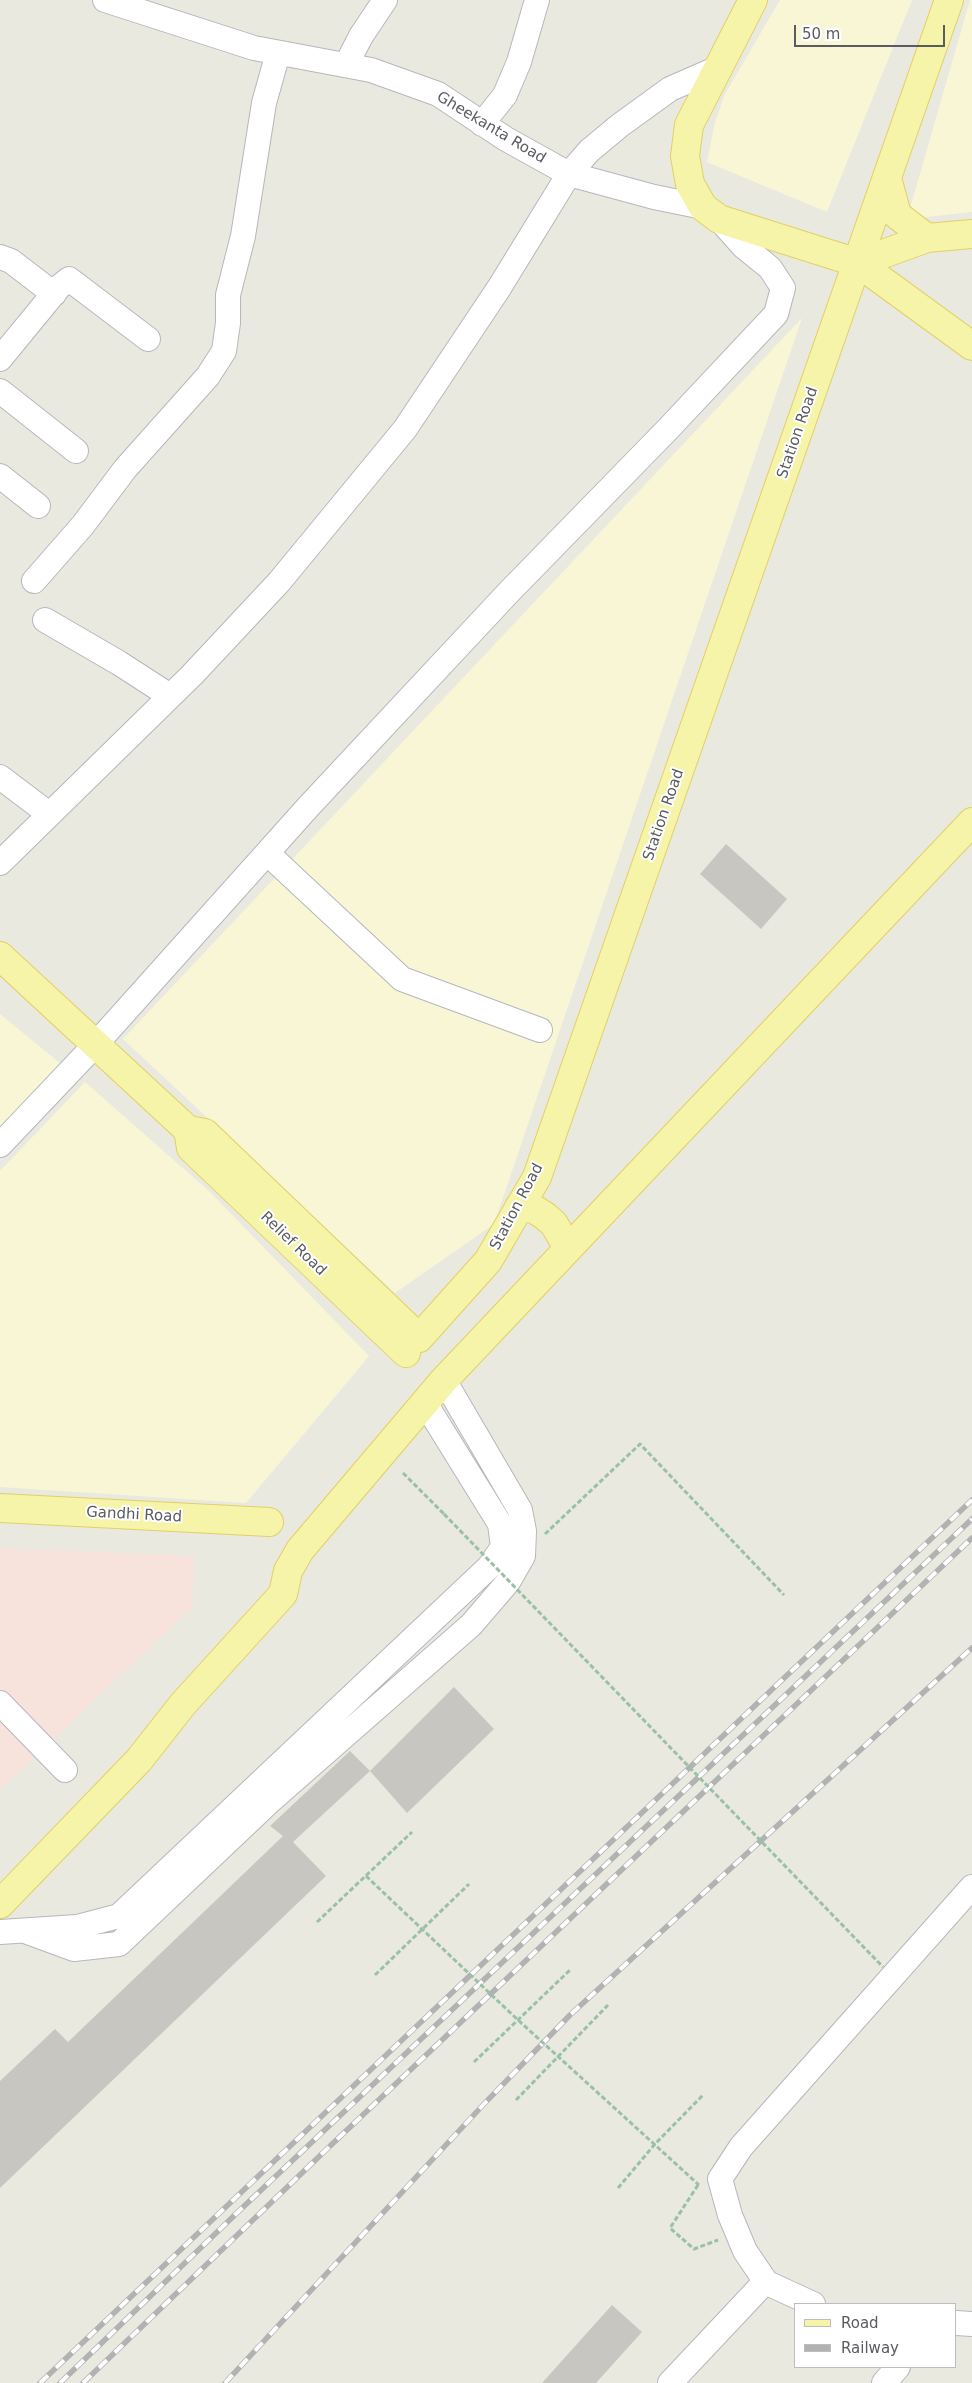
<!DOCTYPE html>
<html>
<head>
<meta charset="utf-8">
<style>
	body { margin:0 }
	#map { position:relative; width:972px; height:2383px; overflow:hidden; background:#eae9e0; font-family:"DejaVu Sans",sans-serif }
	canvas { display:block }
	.legend { position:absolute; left:794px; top:2303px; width:162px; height:65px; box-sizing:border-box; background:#fff; border:1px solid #bdbdbf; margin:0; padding:6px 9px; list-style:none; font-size:15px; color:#595b60 }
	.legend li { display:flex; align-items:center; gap:10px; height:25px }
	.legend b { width:25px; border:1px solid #bdbdbf }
	.scale { position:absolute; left:794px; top:25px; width:151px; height:22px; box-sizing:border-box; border:2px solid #595b60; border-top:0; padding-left:6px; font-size:15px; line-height:18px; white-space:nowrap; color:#595b60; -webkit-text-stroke:4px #fff; paint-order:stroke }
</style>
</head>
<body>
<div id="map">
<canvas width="972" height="2383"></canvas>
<ul class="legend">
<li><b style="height:6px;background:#f6f4a9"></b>Road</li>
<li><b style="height:6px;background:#b1b2b2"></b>Railway</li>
</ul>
<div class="scale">50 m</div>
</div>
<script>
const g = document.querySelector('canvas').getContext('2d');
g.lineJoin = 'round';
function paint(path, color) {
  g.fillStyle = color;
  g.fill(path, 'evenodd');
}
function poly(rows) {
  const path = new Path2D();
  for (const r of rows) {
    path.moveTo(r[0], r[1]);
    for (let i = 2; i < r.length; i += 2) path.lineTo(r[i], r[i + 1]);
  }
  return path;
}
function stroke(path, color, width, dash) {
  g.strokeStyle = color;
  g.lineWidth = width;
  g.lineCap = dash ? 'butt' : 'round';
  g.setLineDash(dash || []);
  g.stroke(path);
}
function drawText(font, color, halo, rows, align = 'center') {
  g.font = font + ' "DejaVu Sans",sans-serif';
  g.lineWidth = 4;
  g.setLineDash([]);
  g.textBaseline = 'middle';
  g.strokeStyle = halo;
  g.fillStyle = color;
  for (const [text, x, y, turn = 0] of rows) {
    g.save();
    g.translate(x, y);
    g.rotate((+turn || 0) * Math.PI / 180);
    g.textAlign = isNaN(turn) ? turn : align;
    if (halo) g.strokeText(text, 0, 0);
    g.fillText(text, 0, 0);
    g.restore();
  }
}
paint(poly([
	[780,0,912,0,827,212,707,162,715,122,725,94],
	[970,0,972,0,972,212,907,219],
	[802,318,494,1224,395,1293,123,1039],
	[0,1014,61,1064,0,1126],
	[85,1082,210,1192,369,1356,246,1503,0,1487,0,1171]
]), '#f9f6d6');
paint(poly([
	[0,1548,194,1556,192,1608,0,1789]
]), '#f7e2dc');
paint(poly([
	[726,844,787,899,761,929,700,874],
	[454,1687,494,1729,407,1813,370,1771],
	[350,1751,370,1771,293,1842,326,1876,0,2188,0,2081,55,2029,68,2042,283,1836,270,1826],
	[612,2305,642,2332,596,2383,542,2383]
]), '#c8c6c0');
const minor = poly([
	[105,0,254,48,371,70,438,94,506,139,569,174,654,197,703,207],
	[346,65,361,36,385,0],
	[482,124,505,95,519,62,537,0],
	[0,257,11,261,54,294],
	[0,359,59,287,69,279,148,339],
	[0,391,76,451],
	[0,476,38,506],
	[34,581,83,525,125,469,208,376,224,351,228,323,228,295,243,236,264,103,278,53],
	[45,620,119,663,170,696],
	[0,777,49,814],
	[267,853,402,979,540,1030],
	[0,863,192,675,279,582,405,429,499,288,569,174,589,151,619,126,670,89,718,68],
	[0,1145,95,1045,309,806,508,593,668,429,776,314,783,288,770,268,744,247,719,219],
	[0,1703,65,1770],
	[25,1931,74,1949,119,1944,269,1802,471,1625,508,1582,523,1556,524,1531,520,1510,444,1380],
	[0,1932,77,1927,119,1916,489,1567,503,1547,500,1524,425,1403],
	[766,2282,745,2251,730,2215,720,2179,741,2147,972,1887],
	[956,2323,972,2324],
	[670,2383,765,2282,813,2304],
	[884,2383,898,2367]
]);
const major = poly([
	[753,0,689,125,685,156,690,184,703,207,719,219,858,263,972,346],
	[887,178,897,215,927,238],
	[858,263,927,238,972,234],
	[0,956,188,1130,205,1133,419,1338,488,1261,537,1177,949,0],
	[188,1130,191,1148,406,1353],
	[519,1207,534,1209,545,1216,554,1224,568,1248],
	[0,1508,269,1522],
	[0,1904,139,1760,183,1704,283,1594,288,1571,300,1550,444,1380,972,822]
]);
stroke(minor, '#b6b7bc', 26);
stroke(major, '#e2d062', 30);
stroke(poly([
	[403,1473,444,1514],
	[545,1534,640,1444,784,1595],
	[317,1922,412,1832],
	[375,1975,469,1884],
	[474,2062,570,1970],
	[516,2100,608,2005],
	[698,2185,670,2228,694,2249,718,2240],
	[618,2188,655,2144,703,2095]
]), '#99c0a9', 3, [5, 2.5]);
stroke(minor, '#fff', 24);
stroke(major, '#f6f4a9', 28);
const rail = poly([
	[40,2383,972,1500],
	[60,2383,240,2210,972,1519],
	[83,2383,328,2148,972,1538],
	[225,2383,483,2105,570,2015,972,1648]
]);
stroke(rail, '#b1b2b2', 5.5);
stroke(rail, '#fff', 4, [11]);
stroke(poly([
	[444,1514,883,1967],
	[366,1876,518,2020,699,2185]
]), '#99c0a9', 3, [5, 2.5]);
drawText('15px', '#595b60', '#fff', [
	["Gheekanta Road",491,128,31],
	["Station Road",798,433,-71],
	["Station Road",664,815,-71],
	["Station Road",517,1207,-62],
	["Relief Road",293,1244,44],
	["Gandhi Road",134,1515,3]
]);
</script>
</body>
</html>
